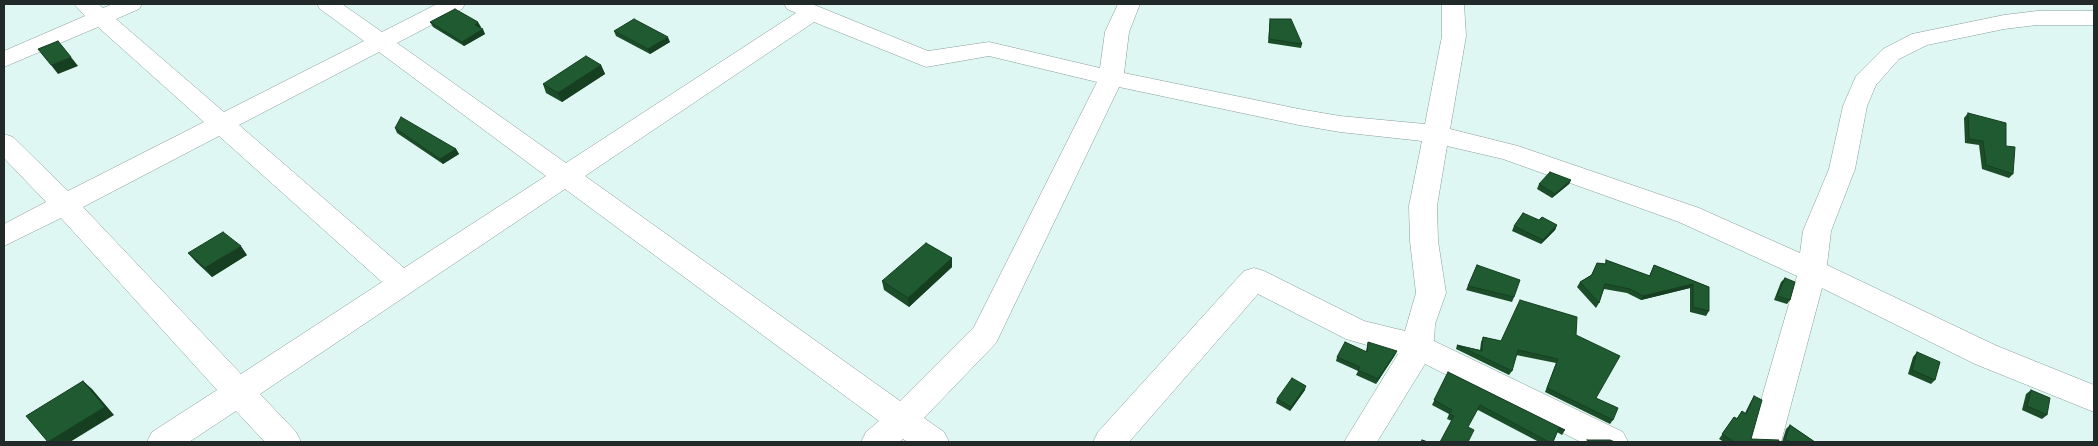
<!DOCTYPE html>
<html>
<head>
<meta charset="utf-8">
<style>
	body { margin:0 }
	#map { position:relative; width:2098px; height:446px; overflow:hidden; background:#dff7f2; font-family:"DejaVu Sans",sans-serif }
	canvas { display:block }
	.frame { position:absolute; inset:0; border:5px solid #212a29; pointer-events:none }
</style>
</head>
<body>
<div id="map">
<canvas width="2098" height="446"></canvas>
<div class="frame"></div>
</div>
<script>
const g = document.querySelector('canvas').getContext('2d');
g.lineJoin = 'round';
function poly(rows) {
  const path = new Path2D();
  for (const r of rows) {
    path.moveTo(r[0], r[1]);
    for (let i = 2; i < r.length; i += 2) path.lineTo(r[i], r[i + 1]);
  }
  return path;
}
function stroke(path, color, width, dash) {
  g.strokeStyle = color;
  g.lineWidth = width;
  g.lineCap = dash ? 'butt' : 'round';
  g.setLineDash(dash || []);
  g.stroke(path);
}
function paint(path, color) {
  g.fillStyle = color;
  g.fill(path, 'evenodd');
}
const minor = poly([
	[74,4,98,4,103,8,113,4,142,4,139,9,116,19,224,112,364,41,320,9,317,4,342,4,382,32,437,4,465,4,462,9,397,43,566,163,796,13,787,9,784,4,812,4,928,51,989,42,1100,68,1105,32,1118,4,1140,4,1129,32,1124,73,1299,109,1340,116,1425,124,1442,36,1442,4,1464,4,1466,36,1450,129,1518,146,1699,208,1800,253,1803,231,1829,169,1843,106,1856,76,1883,49,1912,34,2004,15,2037,11,2094,11,2094,25,2037,25,2004,29,1927,45,1899,59,1876,85,1867,106,1855,169,1831,231,1827,265,1997,346,2094,385,2094,412,1975,364,1822,288,1781,442,1749,442,1797,276,1679,222,1503,159,1447,146,1437,206,1438,241,1446,293,1435,324,1434,341,1623,432,1628,442,1581,442,1425,364,1377,442,1344,442,1398,354,1346,339,1258,294,1129,442,1093,442,1098,432,1244,271,1254,268,1264,271,1364,321,1405,331,1416,293,1410,241,1409,206,1422,141,1340,132,1299,125,1119,87,996,343,924,418,944,432,949,442,908,442,903,439,899,442,861,442,866,432,879,421,565,189,260,394,296,432,301,442,265,442,236,411,189,442,147,442,152,432,217,390,61,218,4,246,4,224,46,202,4,158,4,134,13,137,68,191,204,122,98,27,4,67,4,51,85,16,74,4],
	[814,22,926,67,989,56,1097,82,974,327,900,401,585,176,814,22],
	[379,52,546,176,404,268,239,125,379,52],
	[219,136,382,282,241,374,83,207,219,136]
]);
stroke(minor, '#879d99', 1);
paint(minor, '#fff');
paint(poly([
	[1270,19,1302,44,1301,48,1268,43],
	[430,22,481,27,480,28,485,34,464,46,433,27],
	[614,31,670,42,650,54,616,36],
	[601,65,605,74,562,102,546,93,543,84],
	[1968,113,2006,146,2013,174,2009,178,1982,169,1979,145,1965,143,1964,118],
	[395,128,456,149,459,154,443,164,397,133],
	[1571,180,1569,184,1552,198,1537,189,1539,184],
	[1539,220,1557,225,1555,230,1541,244,1512,231,1514,226],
	[188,253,247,255,212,277,196,262],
	[952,258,952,267,909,307,884,290,882,281],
	[1606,260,1649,276,1654,265,1709,287,1709,311,1706,316,1690,312,1690,288,1641,300,1627,293,1604,289,1599,303,1596,308,1577,287,1580,282,1591,275,1597,263,1605,264],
	[1477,265,1514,297,1512,302,1466,290],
	[1785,278,1790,300,1787,304,1774,300,1781,282],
	[1576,335,1596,398,1613,420,1610,424,1545,392,1556,363,1516,355,1512,371,1509,375,1456,349,1457,345,1480,350,1481,342,1483,337,1501,341],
	[1368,342,1395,355,1376,384,1356,375,1358,371,1336,361,1337,357,1366,351],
	[1917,352,1935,380,1931,384,1908,374,1913,357],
	[1448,372,1565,430,1562,435,1557,432,1553,442,1539,442,1478,410,1452,421,1447,419,1449,414,1432,405],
	[1305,390,1290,411,1276,403,1277,399],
	[2031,390,2047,415,2042,419,2022,410,2026,394],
	[1754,396,1751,439,1778,442,1724,442,1719,439,1734,417,1737,418,1742,411,1745,413,1751,401],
	[1790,425,1815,442,1782,442,1786,429]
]), '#1b4d29');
paint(poly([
	[478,22,481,27,477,29,475,25],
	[483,29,485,34,464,46,462,42],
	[668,37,670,42,650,54,648,49],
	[71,57,78,66,58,74,51,65],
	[601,65,605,74,562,102,558,93],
	[456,149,459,154,443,164,440,159],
	[1571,180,1569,184,1552,198,1555,194],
	[1557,225,1555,230,1541,244,1543,240],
	[241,246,247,255,212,277,205,268],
	[952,258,952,267,909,307,908,298],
	[1693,284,1690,288,1641,300,1643,296],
	[1397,351,1395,355,1376,384,1378,379],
	[83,381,92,389,114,415,70,442,48,442],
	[1306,386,1305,390,1290,411,1291,407]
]), '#163f22');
const building = poly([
	[455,9,478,22,475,25,483,29,462,42,430,22,455,9],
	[634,19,668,37,648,49,614,31,634,19],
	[1270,19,1291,19,1302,44,1269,39,1270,19],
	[58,41,71,57,51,65,38,49,58,41],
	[586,56,601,65,558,93,543,84,586,56],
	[1968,113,2006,123,2006,146,2015,147,2013,174,1986,165,1983,141,1969,139,1968,113],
	[401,117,456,149,440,159,395,128,401,117],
	[1550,172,1571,180,1555,194,1539,184,1550,172],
	[1523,213,1539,220,1542,217,1557,225,1543,240,1514,226,1523,213],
	[223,232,241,246,205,268,188,253,223,232],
	[926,243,952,258,908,298,882,281,926,243],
	[1606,260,1650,276,1654,265,1709,287,1709,311,1693,307,1693,284,1643,296,1630,289,1605,284,1599,303,1580,282,1592,275,1597,263,1606,264,1606,260],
	[1477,265,1520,280,1514,297,1468,286,1477,265],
	[1785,278,1795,282,1790,300,1777,296,1785,278],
	[1520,300,1577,317,1576,335,1620,356,1596,398,1618,408,1613,420,1547,388,1558,359,1518,350,1512,371,1457,345,1482,351,1483,337,1501,341,1520,300],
	[1345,342,1367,352,1368,342,1397,351,1378,379,1358,370,1360,367,1337,357,1345,342],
	[1917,352,1940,362,1935,380,1912,370,1917,352],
	[1448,372,1565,430,1559,428,1553,442,1549,442,1480,405,1468,427,1474,430,1468,442,1440,442,1454,416,1449,414,1452,410,1434,400,1448,372],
	[1292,378,1306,386,1291,407,1277,399,1292,378],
	[83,381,105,407,48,442,26,416,83,381],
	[2031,390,2050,398,2047,415,2027,406,2031,390],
	[1754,396,1762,400,1751,439,1779,440,1778,442,1734,442,1722,434,1734,417,1737,419,1742,411,1746,414,1754,396],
	[1790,425,1815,442,1790,442,1785,439,1790,425],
	[1422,440,1428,442,1421,442,1422,440],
	[1587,440,1610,440,1615,442,1588,442,1589,441,1587,440]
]);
paint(building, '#1f5a30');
stroke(building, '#163f22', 1);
</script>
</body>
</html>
